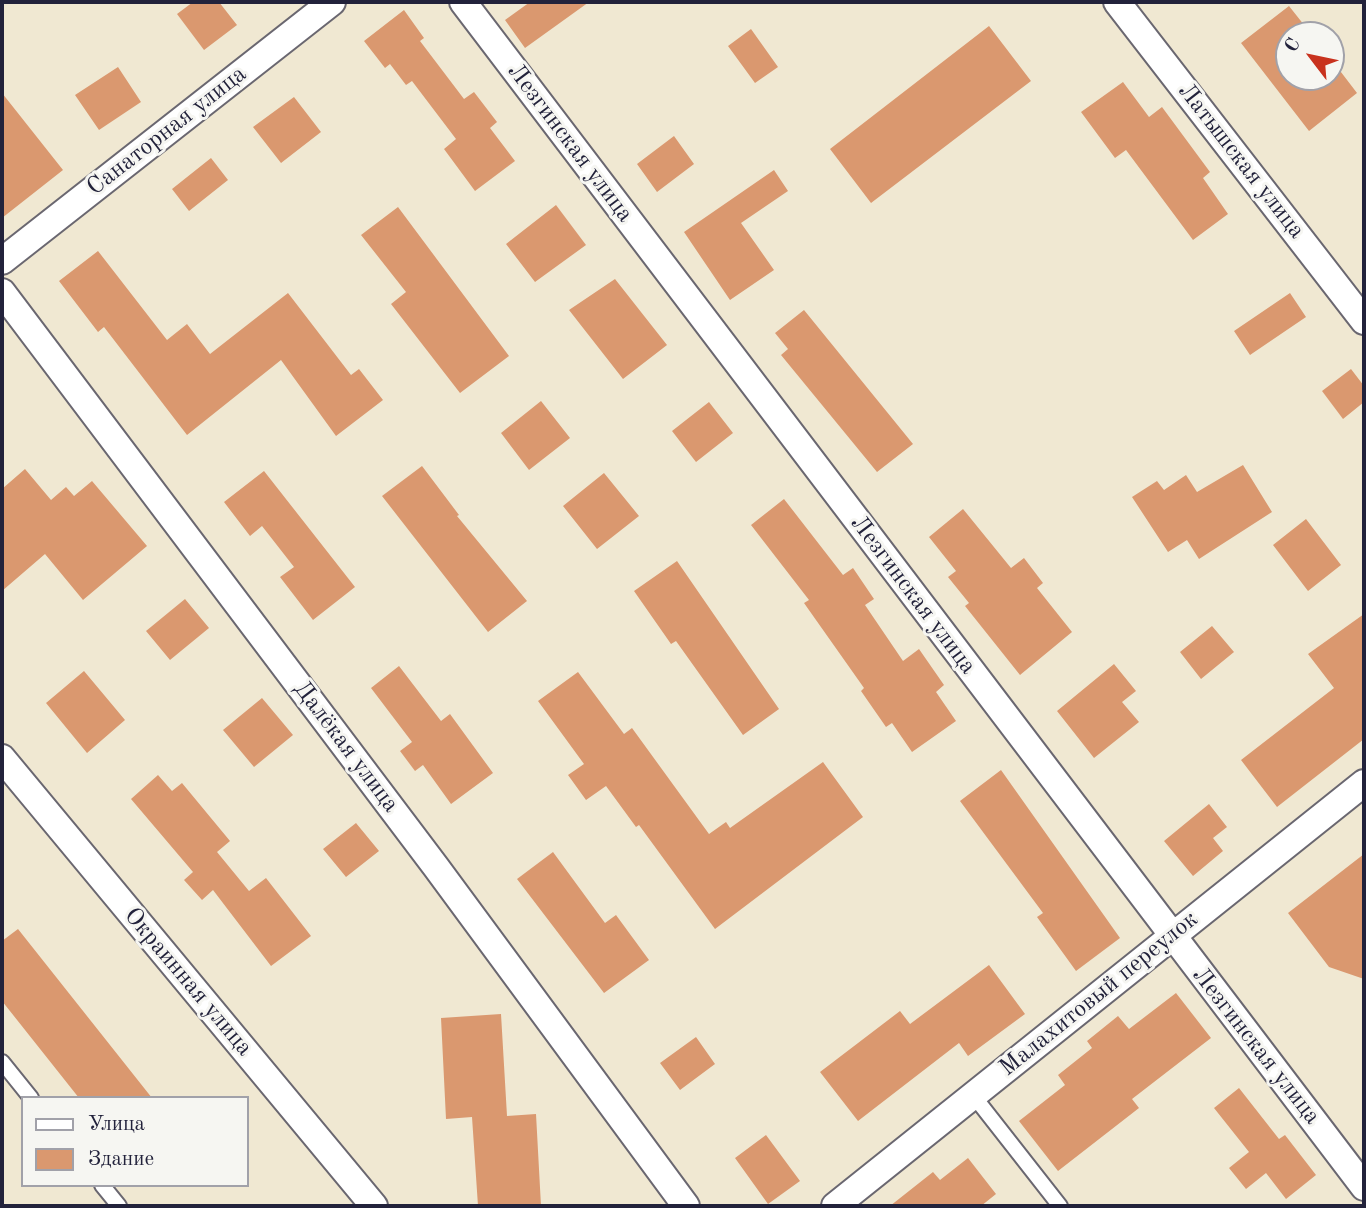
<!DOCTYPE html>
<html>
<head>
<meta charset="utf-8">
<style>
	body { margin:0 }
	#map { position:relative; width:1366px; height:1208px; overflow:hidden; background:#f0e8d2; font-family:"Old Standard TT",serif }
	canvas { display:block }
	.frame { position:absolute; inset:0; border:4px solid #22223b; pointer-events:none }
	.legend { position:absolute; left:21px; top:1096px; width:228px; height:91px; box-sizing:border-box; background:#f6f6f2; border:2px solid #a1a1a9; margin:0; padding:9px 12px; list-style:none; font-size:21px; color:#22223b }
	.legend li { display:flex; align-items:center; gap:14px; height:35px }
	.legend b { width:35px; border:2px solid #a1a1a9 }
	.north { position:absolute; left:1275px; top:21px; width:70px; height:70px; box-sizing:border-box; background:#f6f6f2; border:2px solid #a1a1a9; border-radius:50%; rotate:302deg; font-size:19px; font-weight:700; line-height:28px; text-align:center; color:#22223b }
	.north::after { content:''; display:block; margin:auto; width:24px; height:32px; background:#c8321e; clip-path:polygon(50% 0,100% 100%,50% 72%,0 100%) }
</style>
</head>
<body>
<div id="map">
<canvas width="1366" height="1208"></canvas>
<div class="frame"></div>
<ul class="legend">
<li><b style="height:9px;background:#fff"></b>Улица</li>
<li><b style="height:19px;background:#da986f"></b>Здание</li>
</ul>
<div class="north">С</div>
</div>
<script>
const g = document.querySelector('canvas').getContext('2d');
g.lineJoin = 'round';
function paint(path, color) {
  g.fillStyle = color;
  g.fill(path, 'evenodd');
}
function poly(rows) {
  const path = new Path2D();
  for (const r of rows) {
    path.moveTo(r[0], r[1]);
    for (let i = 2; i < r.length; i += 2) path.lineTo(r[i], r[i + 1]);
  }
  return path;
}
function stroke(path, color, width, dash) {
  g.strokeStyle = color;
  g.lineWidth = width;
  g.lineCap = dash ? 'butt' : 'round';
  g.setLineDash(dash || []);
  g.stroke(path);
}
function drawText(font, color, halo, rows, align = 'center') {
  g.font = font + ' "Old Standard TT",serif';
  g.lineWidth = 6;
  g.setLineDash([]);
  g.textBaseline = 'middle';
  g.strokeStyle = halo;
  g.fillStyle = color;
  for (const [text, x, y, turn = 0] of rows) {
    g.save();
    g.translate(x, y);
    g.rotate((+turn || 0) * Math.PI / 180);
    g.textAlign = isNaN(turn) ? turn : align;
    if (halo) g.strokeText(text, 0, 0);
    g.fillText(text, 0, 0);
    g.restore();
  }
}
paint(poly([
	[193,2,219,2,237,25,204,50,177,14],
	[530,2,589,2,525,48,505,20],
	[1289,6,1312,35,1289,35,1289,77,1331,77,1331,59,1357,93,1309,131,1241,43],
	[404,10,424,38,420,41,464,99,474,92,497,122,490,128,515,161,475,191,444,149,456,139,412,81,406,85,390,64,385,68,364,41],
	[989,26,1031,81,871,203,830,149],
	[751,29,778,67,755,83,728,46],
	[118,67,141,102,99,130,75,95],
	[1123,82,1149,117,1162,107,1210,172,1203,178,1228,214,1193,240,1126,150,1115,158,1081,112],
	[2,93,63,170,2,218],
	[294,97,321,132,281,163,253,127],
	[674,136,694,164,657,192,637,164],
	[211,158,228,180,189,211,172,189],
	[774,170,788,191,741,223,774,270,730,300,684,232],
	[556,205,586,245,535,282,506,244],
	[398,207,509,356,460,393,391,304,406,292,361,235],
	[98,251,167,340,187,324,210,354,288,293,351,375,359,369,383,400,336,436,281,360,187,435,104,327,98,332,59,281],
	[615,279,667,345,623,379,569,310],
	[1290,293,1306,317,1250,355,1234,331],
	[804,310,913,444,877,472,781,355,788,349,775,333],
	[1351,369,1364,386,1364,402,1343,419,1322,391],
	[541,401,570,438,529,470,501,433],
	[709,402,733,433,696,462,672,431],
	[1243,465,1272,512,1199,559,1187,540,1168,552,1132,497,1157,481,1164,490,1186,475,1197,492],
	[422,466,459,515,457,516,527,601,488,632,382,496],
	[25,469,51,500,66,487,74,496,92,481,147,546,83,600,45,554,2,591,2,489],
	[264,471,355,587,313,620,280,577,294,567,262,526,250,536,224,502],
	[604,473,639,516,597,549,563,506],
	[784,499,843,575,853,568,874,599,865,605,903,661,919,649,944,685,936,692,956,721,912,752,892,723,886,727,861,691,864,688,804,603,809,600,751,525],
	[963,509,1011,568,1024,558,1043,583,1037,588,1072,632,1020,675,965,606,969,603,948,577,956,571,929,537],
	[1306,519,1341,565,1308,591,1273,545],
	[677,561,779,709,743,735,676,641,671,644,634,591],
	[185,599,209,628,170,660,146,631],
	[1364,614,1364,739,1277,807,1241,760,1334,688,1308,654],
	[1212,626,1234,652,1201,679,1180,652],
	[1114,664,1136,691,1122,702,1139,722,1094,758,1057,711],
	[399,666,441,721,450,714,493,773,451,804,423,765,415,771,400,751,412,742,371,688],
	[84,671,125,720,87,753,46,703],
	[578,672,624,734,632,728,709,834,726,822,730,828,823,762,863,817,715,929,639,825,636,827,606,786,586,800,568,775,584,764,538,701],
	[262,698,293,735,254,767,223,730],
	[1001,770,1120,938,1076,971,1037,917,1043,913,960,801],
	[158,775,172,791,182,783,230,841,217,852,249,891,266,878,311,936,271,966,213,890,202,900,184,880,193,872,131,799],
	[1209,804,1227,827,1213,838,1223,851,1193,876,1164,841],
	[356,823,379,851,346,877,323,849],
	[553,852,605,923,616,915,649,960,604,993,517,879],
	[1364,854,1364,979,1329,967,1288,913],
	[18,929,152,1098,79,1098,2,1001,2,941],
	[989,965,1025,1014,968,1056,959,1043,858,1121,820,1072,900,1011,910,1024],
	[1176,993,1211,1038,1132,1099,1139,1108,1058,1171,1019,1121,1065,1085,1058,1075,1092,1048,1087,1041,1118,1016,1129,1029],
	[501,1014,507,1116,536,1114,541,1206,478,1206,472,1117,446,1119,441,1018],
	[696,1037,715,1064,680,1090,660,1063],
	[1239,1088,1279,1139,1285,1135,1316,1175,1286,1199,1266,1173,1246,1189,1229,1168,1249,1152,1214,1108],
	[766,1135,800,1181,768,1204,735,1158],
	[968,1158,996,1194,981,1206,890,1206,933,1172,940,1180]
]), '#da986f');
const service = poly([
	[2,1062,31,1098],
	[973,1095,1060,1206],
	[102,1185,119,1206]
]);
const minor = poly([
	[463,2,1364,1187],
	[1117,2,1364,321],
	[2,261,332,2],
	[2,292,436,867,686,1206],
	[2,758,374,1206],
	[835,1206,1364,783]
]);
stroke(service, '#6a6770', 18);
stroke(minor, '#6a6770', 30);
stroke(service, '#fff', 14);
stroke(minor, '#fff', 26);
drawText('24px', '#22223b', '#f6f6f2', [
	["Санаторная улица",167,131,-38],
	["Лезгинская улица",570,143,53],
	["Латышская улица",1241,161,52],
	["Лезгинская улица",913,595,53],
	["Далёкая улица",346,747,53],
	["Окраинная улица",188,982,50],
	["Малахитовый переулок",1099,994,-39],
	["Лезгинская улица",1256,1046,52]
]);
</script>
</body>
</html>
